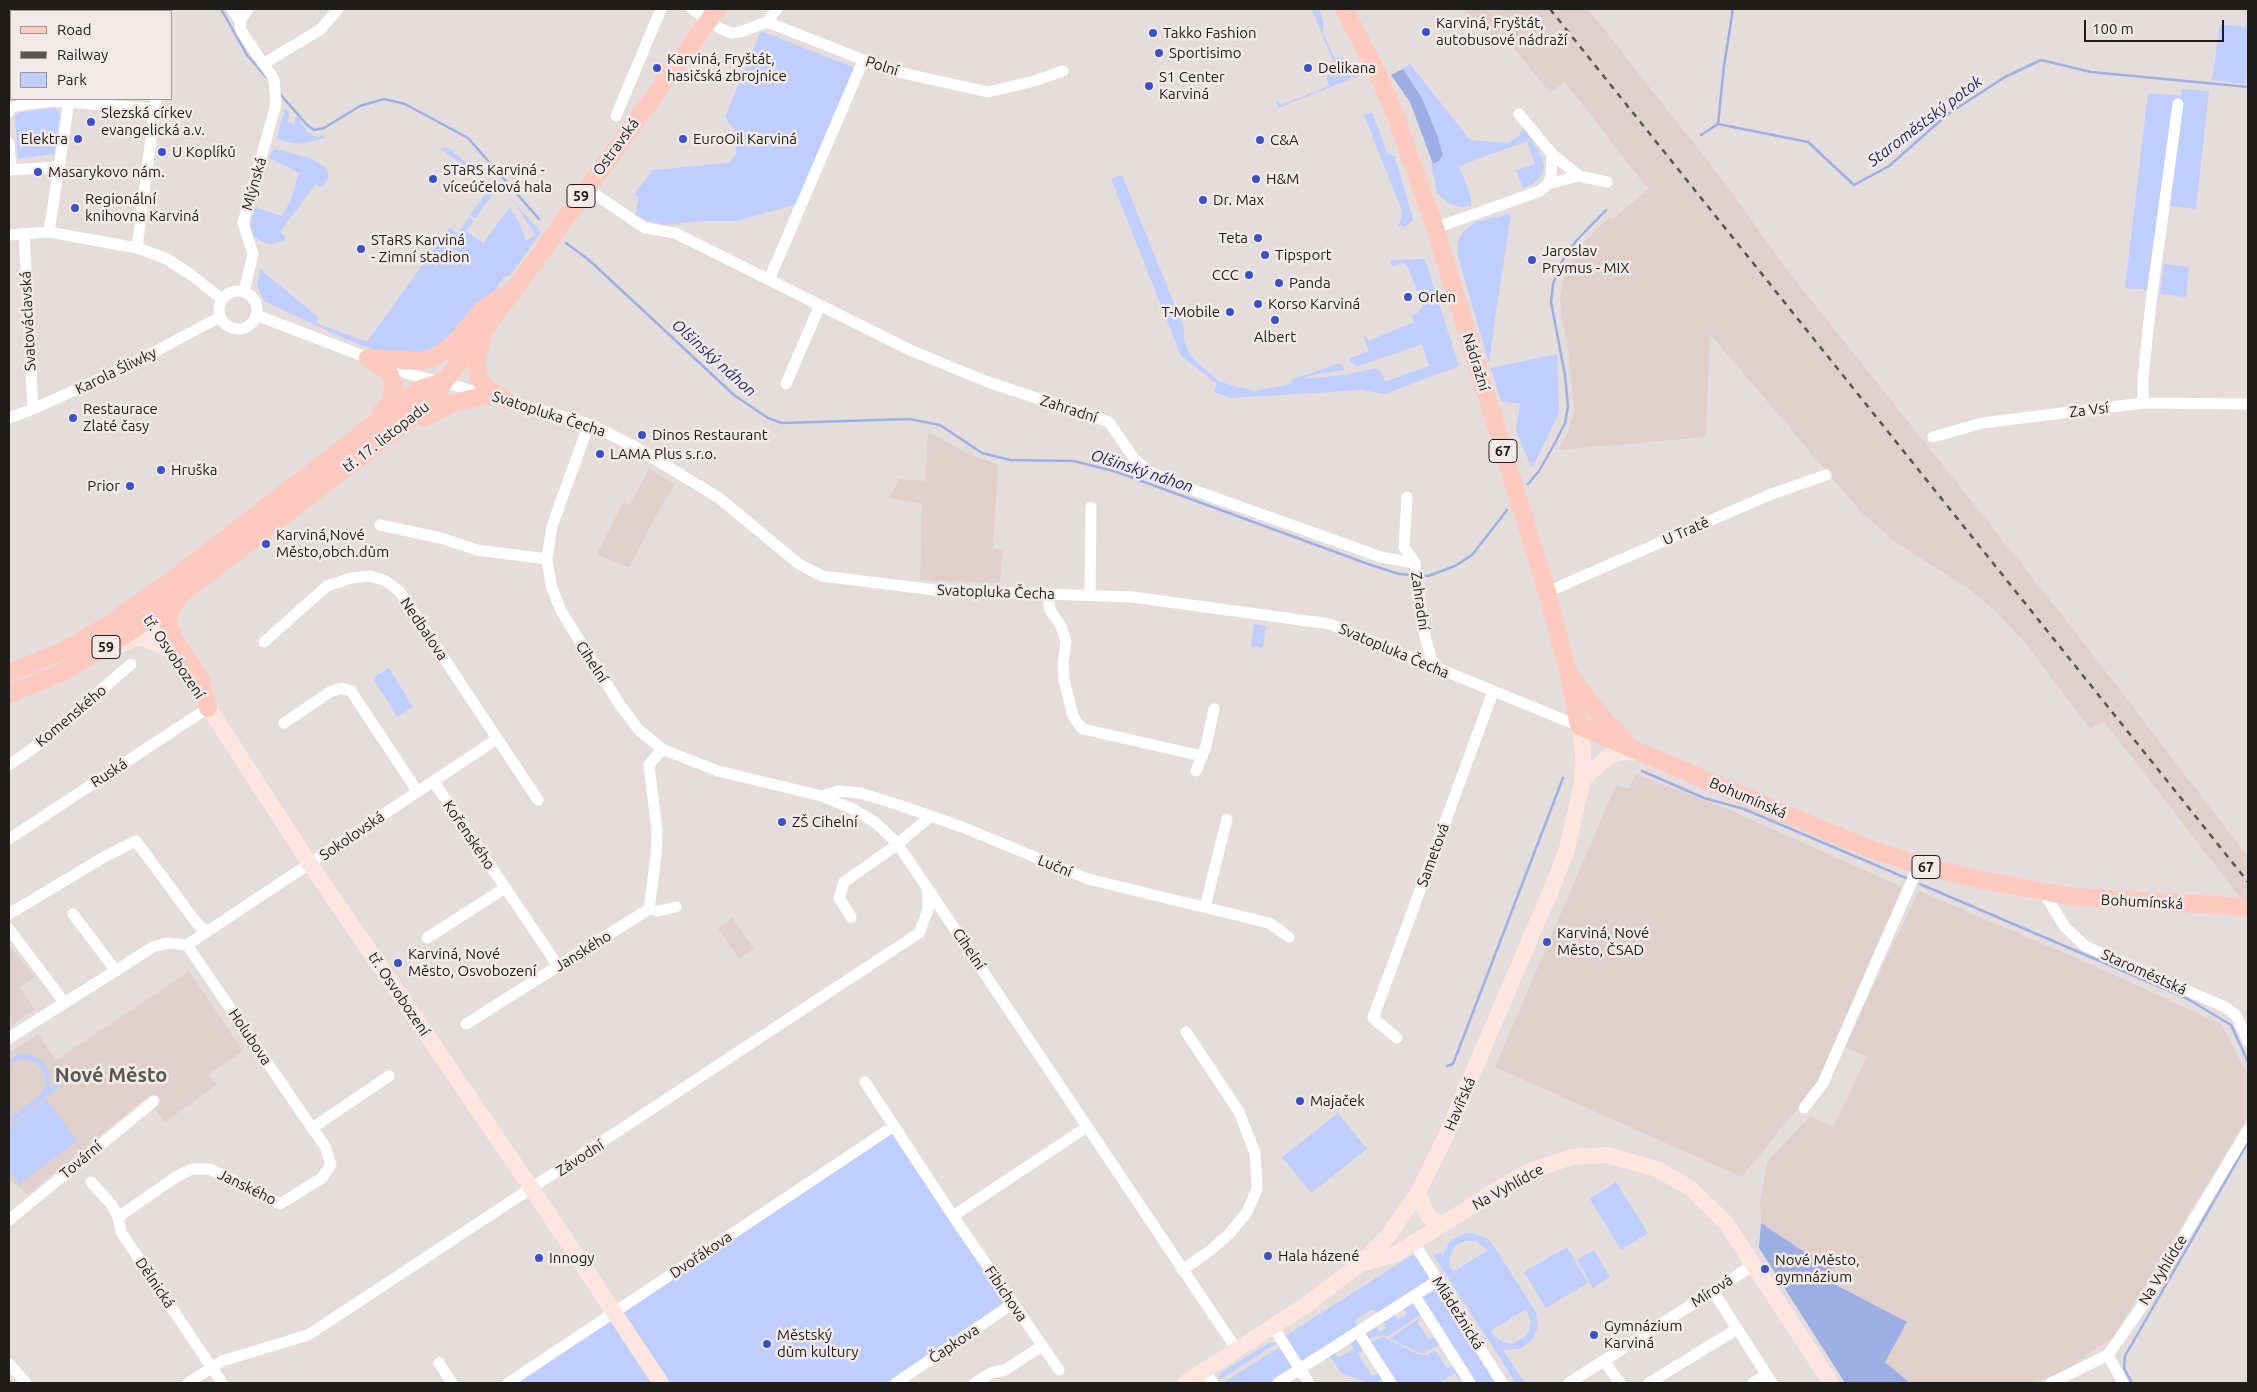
<!DOCTYPE html>
<html>
<head>
<meta charset="utf-8">
<style>
	body { margin:0 }
	#map { position:relative; width:2257px; height:1392px; overflow:hidden; background:#e4dddb; font-family:Ubuntu,sans-serif }
	canvas { display:block }
	.frame { position:absolute; inset:0; border:10px solid #1f1c1c; pointer-events:none }
	.legend { position:absolute; left:10px; top:10px; width:162px; height:90px; box-sizing:border-box; background:#f1eae9; border:1px solid #9d9897; margin:0; padding:6px 9px; list-style:none; font-size:15px; color:#1f1c1c }
	.legend li { display:flex; align-items:center; gap:10px; height:25px }
	.legend b { width:25px; border:1px solid #9d9897 }
	.scale { position:absolute; left:2084px; top:20px; width:140px; height:22px; box-sizing:border-box; border:2px solid #1f1c1c; border-top:0; padding-left:6px; font-size:15px; line-height:18px; white-space:nowrap; color:#1f1c1c; -webkit-text-stroke:4px #f1eae9; paint-order:stroke }
</style>
</head>
<body>
<div id="map">
<canvas width="2257" height="1392"></canvas>
<div class="frame"></div>
<ul class="legend">
<li><b style="height:6px;background:#fecac0"></b>Road</li>
<li><b style="height:6px;background:#595554"></b>Railway</li>
<li><b style="height:14px;background:#bfcefd"></b>Park</li>
</ul>
<div class="scale">100 m</div>
</div>
<script>
const g = document.querySelector('canvas').getContext('2d');
g.lineJoin = 'round';
function paint(path, color) {
  g.fillStyle = color;
  g.fill(path, 'evenodd');
}
function poly(rows) {
  const path = new Path2D();
  for (const r of rows) {
    if (r.length === 3) {
      path.moveTo(r[0] + r[2], r[1]);
      path.arc(r[0], r[1], r[2], 0, 2 * Math.PI);
      continue;
    }
    path.moveTo(r[0], r[1]);
    for (let i = 2; i < r.length; i += 2) path.lineTo(r[i], r[i + 1]);
  }
  return path;
}
function stroke(path, color, width, dash) {
  g.strokeStyle = color;
  g.lineWidth = width;
  g.lineCap = dash ? 'butt' : 'round';
  g.setLineDash(dash || []);
  g.stroke(path);
}
function drawText(font, color, halo, rows, align = 'center') {
  g.font = font + ' Ubuntu,sans-serif';
  g.lineWidth = 5;
  g.setLineDash([]);
  g.textBaseline = 'middle';
  g.strokeStyle = halo;
  g.fillStyle = color;
  for (const [text, x, y, turn = 0] of rows) {
    g.save();
    g.translate(x, y);
    g.rotate((+turn || 0) * Math.PI / 180);
    g.textAlign = isNaN(turn) ? turn : align;
    if (halo) g.strokeText(text, 0, 0);
    g.fillText(text, 0, 0);
    g.restore();
  }
}
paint(poly([
	[1465,9,1588,9,1728,187,1783,265,2063,616,2248,857,2248,908,2104,721,2090,729,2025,642,1995,611,1969,589,1894,541,1861,512,1710,334,1706,437,1558,450,1568,432,1574,410,1568,350,1561,314,1560,298,1564,278,1577,249,1610,216,1613,219,1648,189,1565,82,1550,93,1501,32,1490,41,1480,27,1478,28,1472,20,1473,19],
	[928,432,969,454,998,465,993,548,1003,550,1000,583,920,580,922,504,890,498,899,479,925,481],
	[649,469,675,484,655,517,629,568,597,554,623,503,630,505],
	[1636,774,1730,810,1902,887,1815,1087,1742,1177,1495,1067,1616,785,1629,789],
	[1919,891,2095,966,2221,1024,2248,1075,2248,1117,2113,1337,2060,1374,2031,1383,1910,1383,1885,1362,1906,1322,1817,1274,1840,1265,1821,1263,1761,1223,1760,1202,1767,1162,1810,1116,1833,1127,1867,1057,1844,1046],
	[732,918,754,949,739,959,718,928],
	[9,945,35,977,20,987,35,1010,9,1027],
	[189,971,243,1051,209,1074,216,1085,165,1122,146,1098,28,1194,9,1180,9,1053,38,1034,56,1060]
]), '#dfd0cc');
paint(poly([
	[1312,9,1319,9,1323,21,1323,33,1335,58,1343,57,1356,77,1278,108,1276,102,1278,100,1281,105,1329,86,1326,76,1337,71],
	[2220,24,2248,27,2248,66,2246,84,2212,80],
	[761,31,855,68,797,204,737,221,705,221,663,225,635,216,639,197,634,194,653,170,730,163,736,153,737,134,725,117],
	[1410,64,1470,140,1508,143,1519,136,1524,127,1541,156,1544,167,1541,176,1534,183,1523,188,1516,170,1535,164,1527,141,1459,166,1467,186,1466,187,1471,197,1471,206,1461,207,1450,204,1437,193,1431,161,1433,164,1443,155,1422,98,1403,69],
	[2182,89,2209,91,2196,209,2161,205,2150,290,2125,288,2148,93,2181,96],
	[54,108,59,112,60,116,54,154,18,159,15,116,21,112],
	[285,108,290,113,287,122,294,124,297,116,307,132,318,138,322,135,326,138,299,144,283,141,277,138],
	[1372,112,1388,155,1395,156,1413,220,1405,227,1397,225,1400,223,1402,211,1364,115],
	[460,142,541,232,510,276,505,276,472,322,433,356,381,353,341,337,264,301,257,286,260,269,319,318,316,323,367,342,450,227,457,234,469,217,474,221,466,231,483,243,510,207,520,224,526,241,537,234,533,232,517,206],
	[443,148,449,148,475,170,491,186,492,188,493,194,475,219,470,215,491,186,441,149],
	[275,149,307,157,324,166,329,176,323,187,315,185,280,232,285,237,284,241,271,244,262,242,250,234,249,231,255,207,282,216,291,200,299,173,269,158,271,152],
	[1122,175,1184,328,1184,341,1191,357,1220,382,1254,391,1292,384,1291,380,1340,363,1345,370,1317,374,1302,379,1345,375,1376,368,1382,373,1385,382,1429,366,1422,344,1359,366,1355,366,1350,362,1349,359,1369,351,1364,337,1365,334,1368,341,1414,322,1412,316,1419,312,1422,308,1422,302,1407,266,1402,263,1392,266,1390,260,1425,259,1459,366,1385,394,1362,390,1231,398,1214,392,1216,383,1181,356,1111,179],
	[1511,214,1496,313,1489,363,1458,256,1458,242,1462,233,1475,222],
	[2164,264,2189,267,2186,297,2160,294],
	[1557,354,1559,413,1532,468,1516,431,1520,404,1501,401,1491,368],
	[1254,624,1266,626,1263,648,1251,646],
	[389,668,413,707,397,717,373,678],
	[19,1054,31,1055,42,1061,49,1072,50,1088,57,1082,60,1087,9,1125,9,1118,40,1095,45,1087,45,1074,36,1063,23,1059,15,1061,9,1066,9,1060],
	[46,1099,77,1141,19,1184,9,1170,9,1127],
	[1338,1113,1367,1149,1311,1193,1282,1157],
	[891,1133,1006,1303,886,1383,514,1383],
	[1616,1182,1648,1233,1621,1250,1590,1199],
	[1470,1233,1485,1237,1491,1242,1536,1312,1538,1327,1531,1341,1520,1349,1503,1350,1525,1383,1516,1383,1434,1256,1440,1252,1443,1256,1450,1241,1463,1234],
	[1465,1241,1476,1241,1488,1250,1453,1272,1449,1265,1450,1255,1455,1246],
	[1526,1309,1531,1320,1529,1331,1526,1336,1512,1344,1502,1342,1494,1336,1491,1331],
	[1567,1247,1588,1283,1546,1308,1524,1272],
	[1594,1250,1610,1277,1593,1288,1577,1260],
	[1412,1255,1419,1258,1431,1279,1377,1314,1373,1309,1355,1320,1358,1326,1301,1361,1286,1338,1287,1335],
	[1433,1289,1437,1289,1499,1383,1473,1383,1422,1297],
	[1413,1302,1422,1314,1387,1337,1383,1335,1365,1339,1365,1331,1375,1324,1380,1332,1386,1328,1383,1322,1384,1318,1386,1321,1392,1317,1390,1314,1393,1314,1398,1320,1407,1314,1403,1308],
	[1424,1315,1417,1322,1429,1340,1435,1337,1442,1343,1424,1353,1415,1351,1390,1338],
	[1384,1337,1417,1354,1427,1355,1435,1350,1447,1368,1453,1365,1461,1379,1458,1379,1455,1373,1439,1383,1393,1383,1368,1342],
	[1357,1338,1363,1350,1358,1354,1372,1376,1379,1373,1383,1378,1376,1383,1368,1383,1341,1373,1329,1355,1334,1353,1338,1358,1354,1349,1350,1342],
	[1269,1343,1277,1343,1218,1381,1221,1373,1225,1370],
	[1281,1346,1293,1367,1274,1383,1223,1383]
]), '#bfcefd');
paint(poly([
	[1403,69,1422,98,1437,135,1443,155,1439,161,1433,164,1410,102,1391,75],
	[1761,1223,1821,1263,1841,1265,1817,1275,1907,1322,1885,1362,1910,1383,1845,1383,1759,1248]
]), '#9daee5');
stroke(poly([
	[221,9,247,55,267,78],
	[280,94,307,125,314,130,324,128,360,106,384,99,405,104,468,138,539,219],
	[1718,124,1724,66,1733,9],
	[1701,135,1718,124,1808,142,1854,185,1889,166,1948,114,2005,77,2041,60,2091,72,2248,87],
	[566,243,589,260,734,395,768,418,782,423,909,419,940,425,982,453,1010,460,1074,461,1117,472,1368,564,1399,574,1413,575],
	[1528,484,1539,471,1555,443,1565,423,1568,407,1565,375,1551,302,1553,284,1561,263,1576,241,1606,210],
	[1419,575,1428,576,1455,566,1472,555,1507,510],
	[1642,771,1704,798,1744,809,1906,878],
	[1920,884,2186,998,2231,1025,2248,1062],
	[1447,1066,1453,1064,1563,778],
	[2132,1383,2124,1368,2125,1356,2248,1142]
]), '#9eafe6', 2.5);
stroke(poly([
	[232,9,240,21],
	[692,9,719,28,731,33,740,32,767,22,889,70,988,92,1034,81,1063,71],
	[767,22,777,9],
	[263,64,321,29,338,9],
	[9,112,10,108,20,105,54,101,154,109],
	[1519,114,1552,154,1579,176],
	[616,116,661,9],
	[9,143,11,170],
	[9,170,57,167],
	[1548,184,1579,176,1607,182],
	[589,186,596,195,645,228,675,233,910,350,988,382,1109,422,1135,460,1150,472,1179,485,1381,557,1415,563],
	[1435,228,1540,191,1548,184,1551,178,1552,154],
	[49,232,69,102],
	[24,234,33,409],
	[9,235,49,232,137,248,165,258,190,274,222,299],
	[137,248,156,99],
	[769,280,863,61],
	[238,310,19],
	[244,292,253,254,243,223,276,104,274,79,241,31,240,21,248,9],
	[256,315,410,374,486,394],
	[786,384,820,305],
	[501,399,589,424,632,445,719,498,799,564,822,576,935,590,1132,597,1330,624,1579,726],
	[2143,403,2143,378,2151,302,2178,104],
	[9,418,33,409,126,367,220,317],
	[589,424,552,526,547,559,551,585,561,611,620,705,639,730,662,749,718,771,822,796,853,809,876,823,897,843,1237,1350],
	[1933,437,1982,423,2143,403,2248,404],
	[1407,497,1404,547,1415,563,1425,637,1434,667],
	[380,525,441,538,477,550,547,559],
	[1547,592,1769,495,1826,475],
	[1048,594,1050,610,1061,626,1066,641,1063,664,1064,680,1073,716,1079,725,1083,729,1202,756],
	[1090,595,1091,507],
	[264,642,327,586,351,578,370,576,386,581,400,592,538,800],
	[284,723,330,692,341,688,351,691,417,791],
	[662,749,649,765,657,830,656,856,649,909,658,911,676,907],
	[9,765,38,745,131,664],
	[1196,771,1206,746,1214,709],
	[434,782,558,966],
	[822,796,838,791,860,793,899,805,962,827,1088,879,1269,923,1289,937],
	[9,839,208,708],
	[2044,893,2065,927,2085,946,2225,1007,2236,1015,2248,1041],
	[1205,907,1227,819],
	[9,914,104,857,136,841,195,921,206,932],
	[73,914,116,971],
	[851,917,839,898,844,882,891,849,931,816],
	[9,929,64,1002],
	[427,938,505,888],
	[187,945,312,1128],
	[466,1024,649,909],
	[9,1038,153,947,167,943,187,945,497,739],
	[1397,1038,1373,1018,1493,692],
	[865,1082,953,1216,1059,1370],
	[1804,1108,1823,1083,1919,865],
	[91,1182,111,1204,118,1217,121,1232,222,1383],
	[953,1216,1087,1127],
	[118,1217,179,1175,192,1169,210,1169,280,1204,322,1178,331,1165,325,1146,312,1128,389,1076],
	[9,1220,154,1101],
	[1414,1243,1502,1383],
	[1182,1270,1211,1250,1230,1233,1247,1212,1257,1189,1255,1153,1239,1112,1186,1032],
	[1713,1291,1772,1383],
	[1415,1296,1470,1383],
	[1273,1327,1309,1383],
	[1358,1332,1391,1383],
	[2108,1355,2123,1383],
	[1604,1361,1620,1383],
	[439,1363,452,1383],
	[9,1364,26,1383],
	[1205,1371,1213,1383],
	[188,1383,222,1361,308,1335,919,933,928,910,927,887],
	[508,1383,894,1126],
	[896,1383,1012,1304],
	[975,1383,991,1373,1005,1370,1042,1346],
	[1278,1383,1437,1281],
	[1569,1383,1755,1264],
	[1649,1383,1737,1329],
	[1753,1383,1766,1375],
	[2051,1383,2108,1355,2140,1309,2248,1130]
]), '#fff', 11);
stroke(poly([
	[141,609,171,650,310,864,532,1189,661,1383],
	[117,647,132,639,143,638,168,649],
	[1582,780,1609,756,1625,752,1642,753],
	[1418,1193,1428,1216,1441,1225],
	[1360,1264,1396,1254,1506,1184,1530,1171,1572,1157,1607,1155,1657,1169,1690,1188,1726,1223,1831,1383],
	[1185,1383,1303,1307,1360,1264,1388,1236,1418,1193,1445,1138,1554,883,1567,849,1582,783,1583,751,1579,726]
]), '#fee5e0', 16);
stroke(poly([
	[1344,9,1376,70,1393,109,1435,228,1547,592,1569,675,1579,726,1826,831,1873,850,1919,865,1981,880,2074,897,2248,907],
	[482,337,477,361,479,378,486,387,506,400],
	[368,358,419,361,433,358,454,344,481,311,504,295],
	[368,358,389,373,394,385,390,402,380,414],
	[424,418,453,403,489,395],
	[178,599,170,610,169,627,178,645,201,679,208,708],
	[9,673,63,651,105,627,168,583,410,396,423,388,444,382],
	[1570,676,1604,720,1626,741],
	[9,694,61,673,114,642,149,619,433,401,444,382,517,286,717,9]
]), '#fecac0', 18);
stroke(poly([
	[1550,9,2248,882]
]), '#595554', 2.5, [6, 6]);
for (const [x, y, r, color] of [
	[1426,32,5,"#3e51c4"],
	[1153,33,5,"#3e51c4"],
	[1159,53,5,"#3e51c4"],
	[657,68,5,"#3e51c4"],
	[1308,68,5,"#3e51c4"],
	[1149,86,5,"#3e51c4"],
	[91,122,5,"#3e51c4"],
	[78,139,5,"#3e51c4"],
	[683,139,5,"#3e51c4"],
	[1260,140,5,"#3e51c4"],
	[162,152,5,"#3e51c4"],
	[38,172,5,"#3e51c4"],
	[433,179,5,"#3e51c4"],
	[1256,179,5,"#3e51c4"],
	[1203,200,5,"#3e51c4"],
	[75,208,5,"#3e51c4"],
	[1258,238,5,"#3e51c4"],
	[361,249,5,"#3e51c4"],
	[1265,255,5,"#3e51c4"],
	[1532,260,5,"#3e51c4"],
	[1249,275,5,"#3e51c4"],
	[1279,283,5,"#3e51c4"],
	[1408,297,5,"#3e51c4"],
	[1258,304,5,"#3e51c4"],
	[1230,312,5,"#3e51c4"],
	[1275,320,5,"#3e51c4"],
	[73,418,5,"#3e51c4"],
	[642,435,5,"#3e51c4"],
	[600,454,5,"#3e51c4"],
	[161,470,5,"#3e51c4"],
	[130,486,5,"#3e51c4"],
	[266,544,5,"#3e51c4"],
	[782,822,5,"#3e51c4"],
	[1547,942,5,"#3e51c4"],
	[398,963,5,"#3e51c4"],
	[1300,1101,5,"#3e51c4"],
	[1268,1256,5,"#3e51c4"],
	[539,1258,5,"#3e51c4"],
	[1765,1269,5,"#3e51c4"],
	[1594,1335,5,"#3e51c4"],
	[767,1344,5,"#3e51c4"]
]) {
  const dot = new Path2D();
  dot.arc(x, y, r, 0, 2 * Math.PI);
  g.fillStyle = color;
  g.fill(dot);
  stroke(dot, '#f1eae9', 2);
}
for (const [x, y, w] of [
	[581,196,28],
	[1503,451,28],
	[106,647,28],
	[1926,867,28]
]) {
  const box = new Path2D();
  box.roundRect(x - w / 2, y - 11.5, w, 23, 4);
  g.fillStyle = '#f1eae9';
  g.fill(box);
  stroke(box, '#1f1c1c', 1);
}
drawText('bold 14px', '#1f1c1c', null, [
	["59",581,196],
	["67",1503,451],
	["59",106,647],
	["67",1926,867]
]);
drawText('15px', '#1f1c1c', '#f1eae9', [
	["Karviná, Fryštát,",1436,23],
	["autobusové nádraží",1436,40],
	["Takko Fashion",1163,33],
	["Sportisimo",1169,53],
	["Karviná, Fryštát,",667,59],
	["hasičská zbrojnice",667,76],
	["Delikana",1318,68],
	["S1 Center",1159,77],
	["Karviná",1159,94],
	["Slezská církev",101,113],
	["evangelická a.v.",101,130],
	["Elektra",68,139,"right"],
	["EuroOil Karviná",693,139],
	["C&A",1270,140],
	["U Koplíků",172,152],
	["STaRS Karviná -",443,170],
	["víceúčelová hala",443,187],
	["Masarykovo nám.",48,172],
	["H&M",1266,179],
	["Regionální",85,199],
	["knihovna Karviná",85,216],
	["Dr. Max",1213,200],
	["Teta",1248,238,"right"],
	["STaRS Karviná",371,240],
	["- Zimní stadion",371,257],
	["Jaroslav",1542,251],
	["Prymus - MIX",1542,268],
	["Tipsport",1275,255],
	["CCC",1239,275,"right"],
	["Panda",1289,283],
	["Orlen",1418,297],
	["Korso Karviná",1268,304],
	["T-Mobile",1220,312,"right"],
	["Albert",1275,337,"center"],
	["Restaurace",83,409],
	["Zlaté časy",83,426],
	["Dinos Restaurant",652,435],
	["LAMA Plus s.r.o.",610,454],
	["Hruška",171,470],
	["Prior",120,486,"right"],
	["Karviná,Nové",276,535],
	["Město,obch.dům",276,552],
	["ZŠ Cihelní",792,822],
	["Karviná, Nové",1557,933],
	["Město, ČSAD",1557,950],
	["Karviná, Nové",408,954],
	["Město, Osvobození",408,971],
	["Majaček",1310,1101],
	["Hala házené",1278,1256],
	["Innogy",549,1258],
	["Nové Město,",1775,1260],
	["gymnázium",1775,1277],
	["Gymnázium",1604,1326],
	["Karviná",1604,1343],
	["Městský",777,1335],
	["dům kultury",777,1352]
], 'left');
drawText('15px', '#1f1c1c', '#f1eae9', [
	["Polní",882,66,18],
	["Ostravská",616,147,-54],
	["Mlýnská",254,184,-74],
	["Svatováclavská",28,321,-93],
	["Nádražní",1476,362,73],
	["Karola Śliwky",116,371,-26],
	["Zahradní",1069,409,18],
	["Za Vsí",2089,410,-7],
	["Svatopluka Čecha",549,414,18],
	["tř. 17. listopadu",386,437,-38],
	["U Tratě",1686,531,-24],
	["Svatopluka Čecha",996,592,2],
	["Zahradní",1420,601,82],
	["Nedbalova",424,629,56],
	["Svatopluka Čecha",1394,651,23],
	["tř. Osvobození",174,657,56],
	["Cihelní",592,662,57],
	["Komenského",71,716,-40],
	["Ruská",109,773,-33],
	["Bohumínská",1748,798,23],
	["Kořenského",469,835,56],
	["Sokolovská",352,836,-34],
	["Sametová",1433,855,-70],
	["Luční",1055,866,22],
	["Bohumínská",2142,902,3],
	["Cihelní",969,949,56],
	["Janského",583,951,-32],
	["Staroměstská",2144,972,24],
	["tř. Osvobození",399,994,56],
	["Holubova",250,1037,56],
	["Havířská",1460,1104,-67],
	["Závodní",580,1158,-33],
	["Tovární",81,1160,-40],
	["Janského",247,1187,26],
	["Na Vyhlídce",1508,1187,-29],
	["Dvořákova",701,1255,-34],
	["Na Vyhlídce",2163,1270,-59],
	["Dělnická",155,1283,56],
	["Mírová",1712,1291,-33],
	["Fibichova",1006,1294,56],
	["Mládežnická",1458,1313,58],
	["Čapkova",954,1344,-34]
]);
drawText('italic 16px', '#1d2867', '#f1eae9', [
	["Staroměstský potok",1925,121,-37],
	["Olšinský náhon",714,358,42],
	["Olšinský náhon",1142,471,18]
]);
drawText('bold 20px', '#5c5655', '#f1eae9', [
	["Nové Město",111,1075]
]);
</script>
</body>
</html>
